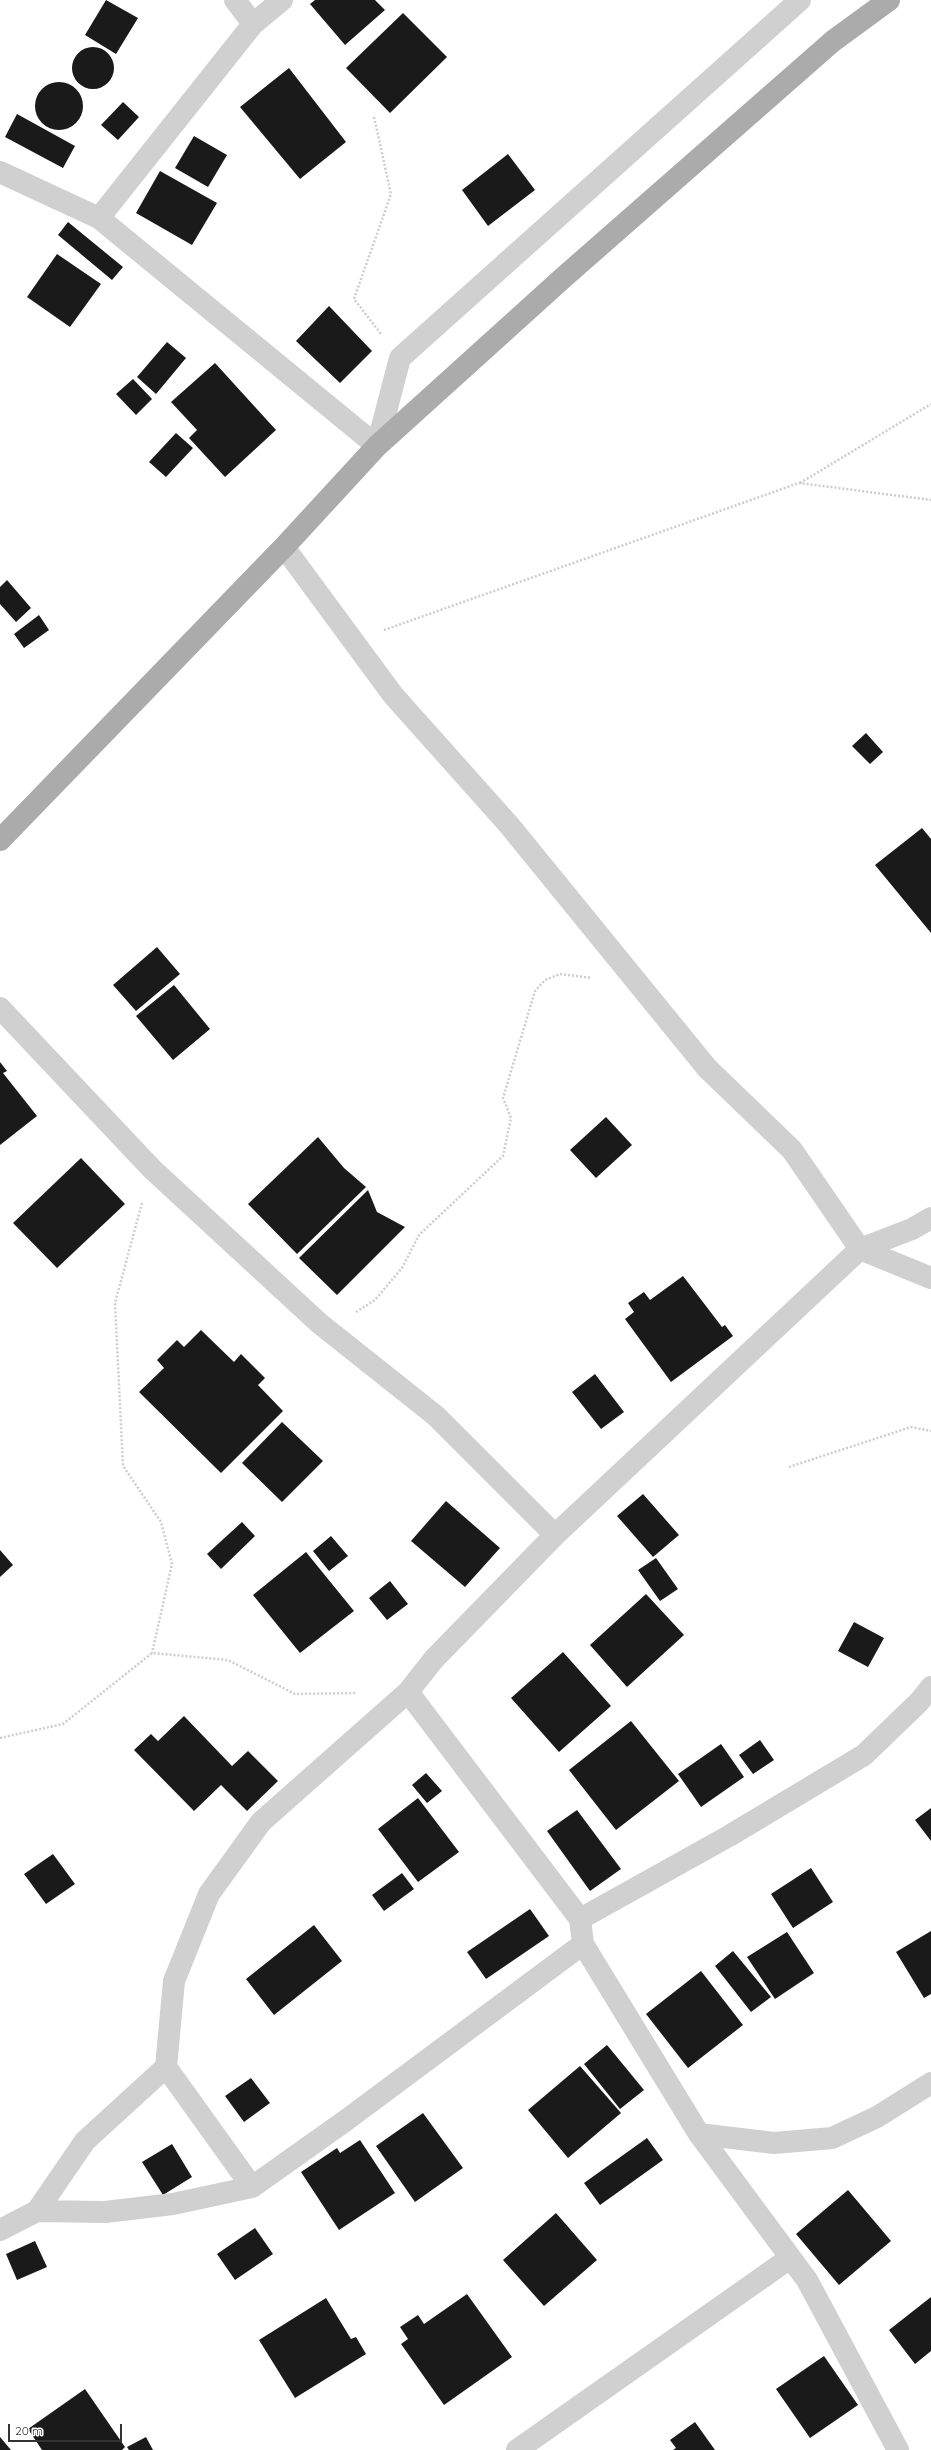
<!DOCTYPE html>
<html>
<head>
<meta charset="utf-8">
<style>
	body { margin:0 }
	#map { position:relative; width:931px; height:2450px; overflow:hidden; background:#fff; font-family:Quicksand,sans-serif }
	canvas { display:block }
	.scale { position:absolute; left:8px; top:2424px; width:114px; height:18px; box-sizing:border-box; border:2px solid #333; border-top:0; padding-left:5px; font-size:12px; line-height:14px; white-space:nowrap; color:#333; -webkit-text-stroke:3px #fff; paint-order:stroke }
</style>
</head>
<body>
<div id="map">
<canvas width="931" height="2450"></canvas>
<div class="scale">20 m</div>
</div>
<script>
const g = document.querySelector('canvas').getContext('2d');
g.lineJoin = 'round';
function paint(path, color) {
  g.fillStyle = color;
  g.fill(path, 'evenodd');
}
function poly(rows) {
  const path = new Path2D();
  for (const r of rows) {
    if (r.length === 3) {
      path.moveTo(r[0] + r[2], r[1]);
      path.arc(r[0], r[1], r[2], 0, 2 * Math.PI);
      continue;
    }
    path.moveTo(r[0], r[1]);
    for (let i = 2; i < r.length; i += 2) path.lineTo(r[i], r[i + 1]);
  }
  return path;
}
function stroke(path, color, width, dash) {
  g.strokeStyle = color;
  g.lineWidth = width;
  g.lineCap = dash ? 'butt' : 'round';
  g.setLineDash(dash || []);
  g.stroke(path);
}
paint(poly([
	[106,0,138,18,116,54,85,35],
	[315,0,375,0,385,10,345,45,310,4],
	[403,13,447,57,390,113,346,68],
	[93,68,21],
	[289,68,346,142,300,179,240,107],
	[59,106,24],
	[123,102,139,117,118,140,101,125],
	[17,114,75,146,63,168,5,137],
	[194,136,227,155,208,187,175,168],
	[508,154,535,190,488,226,462,190],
	[160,171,217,203,192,245,136,213],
	[68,222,123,267,112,280,58,235],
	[57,254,101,284,70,327,27,297],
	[329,306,372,351,340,383,296,341],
	[167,342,186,358,156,394,137,377],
	[215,363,276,430,225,477,189,438,197,430,171,402],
	[133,379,152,399,136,415,116,394],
	[176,433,193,448,166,477,149,462],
	[7,580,31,608,16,622,0,604,0,587],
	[39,615,49,630,24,648,14,634],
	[866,733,883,752,870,764,852,746],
	[922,828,931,839,931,933,875,865],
	[157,947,180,974,136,1011,113,985],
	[174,985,210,1029,173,1060,136,1016],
	[0,1062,7,1071,3,1073,37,1116,0,1145],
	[606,1117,632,1145,596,1178,570,1150],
	[318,1137,344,1168,366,1187,297,1254,248,1204],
	[81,1158,125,1204,57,1268,13,1223],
	[368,1190,377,1212,405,1227,337,1295,299,1258],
	[683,1276,722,1327,725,1325,733,1336,671,1382,625,1319,634,1312,628,1303,644,1292,650,1300],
	[201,1330,234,1362,241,1354,265,1378,258,1385,283,1411,221,1473,139,1392,164,1368,157,1360,177,1340,184,1347],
	[595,1374,624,1412,601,1429,572,1392],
	[282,1422,323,1461,282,1502,242,1463],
	[643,1494,679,1535,653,1557,617,1516],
	[446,1501,500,1548,465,1587,411,1541],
	[242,1522,255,1536,221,1569,207,1554],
	[331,1536,348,1556,329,1571,313,1551],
	[0,1550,13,1565,0,1577],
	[306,1552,354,1611,300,1653,253,1595],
	[656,1558,678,1589,660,1601,638,1570],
	[390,1581,408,1604,387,1620,369,1598],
	[646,1594,684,1635,627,1687,590,1645],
	[854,1622,884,1638,868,1667,838,1651],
	[563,1652,611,1706,559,1752,511,1698],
	[184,1716,232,1766,248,1751,278,1781,247,1811,221,1785,194,1811,134,1750,151,1734,158,1741],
	[631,1721,679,1781,616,1830,569,1770],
	[760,1740,774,1760,753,1774,739,1755],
	[721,1744,744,1777,701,1807,678,1774],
	[426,1773,442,1791,427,1803,412,1785],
	[418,1798,459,1852,418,1882,378,1829],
	[931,1808,931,1841,915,1820],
	[577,1810,621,1869,590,1891,547,1831],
	[53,1854,75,1884,46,1904,24,1874],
	[811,1868,833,1902,793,1928,771,1894],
	[402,1873,414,1889,384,1911,372,1895],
	[530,1909,549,1936,486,1979,467,1952],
	[314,1925,342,1961,274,2015,246,1979],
	[931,1931,931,1994,924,1998,896,1952],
	[787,1932,814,1973,775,1999,747,1957],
	[733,1951,771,1997,751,2012,715,1966],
	[701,1971,743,2025,688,2068,646,2014],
	[607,2045,644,2090,620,2109,584,2064],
	[580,2066,621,2113,568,2158,528,2110],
	[251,2078,270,2103,244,2122,225,2096],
	[423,2113,463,2168,415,2202,376,2146],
	[647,2138,663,2160,600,2205,584,2183],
	[360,2140,395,2193,339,2230,301,2172,337,2148,340,2153],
	[172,2144,192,2177,163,2195,142,2162],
	[848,2190,891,2241,839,2285,796,2234],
	[556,2213,597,2260,544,2306,503,2260],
	[255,2228,273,2254,235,2280,217,2254],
	[35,2241,47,2267,17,2280,6,2254],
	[467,2294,512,2357,444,2405,401,2344,408,2339,400,2327,418,2315,424,2324],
	[931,2297,931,2351,915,2364,889,2330],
	[326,2298,351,2339,356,2337,366,2354,295,2398,259,2340],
	[824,2356,858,2405,810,2438,776,2389],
	[85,2389,125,2447,122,2450,42,2450,28,2429],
	[695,2422,715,2450,673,2450,676,2448,670,2440],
	[0,2437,11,2450,0,2450],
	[146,2437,153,2450,129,2450,127,2447]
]), '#1a1a1a');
stroke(poly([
	[374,117,391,194,354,299,381,334],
	[800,483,931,404],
	[384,630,799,483,931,500],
	[142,1203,115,1303,123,1466,161,1522,172,1564,152,1653],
	[356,1312,375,1300,402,1268,419,1235,503,1156,511,1118,503,1098,535,991,545,980,560,974,591,978],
	[789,1467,911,1427,931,1431],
	[0,1738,63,1724,152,1653,228,1660,295,1694,357,1693]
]), '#cdcdcd', 2.5, [2, 2]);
stroke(poly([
	[235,0,253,24,282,0],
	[0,172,99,218,377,446,400,358,800,0],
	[99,218,253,24],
	[284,547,393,695,509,825,707,1068,792,1150,860,1249,931,1278],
	[0,1008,152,1169,319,1323,436,1416,555,1535],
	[408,1692,580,1919,583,1944,699,2134,807,2280,898,2450],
	[580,1919,729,1836,864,1755,919,1702,931,1687],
	[166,2067,252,2187],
	[699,2134,774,2143,832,2138,877,2117,931,2083],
	[37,2211,85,2141,166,2067,174,1981,209,1894,261,1822,408,1692,434,1659,555,1535,860,1249,912,1229,931,1218],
	[0,2230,37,2211,105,2212,173,2204,252,2187,345,2121,583,1944],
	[517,2450,790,2258]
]), '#d0d0d0', 22);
stroke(poly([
	[0,840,284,547,377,446,564,277,833,41,889,0]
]), '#ababab', 22);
</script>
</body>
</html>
